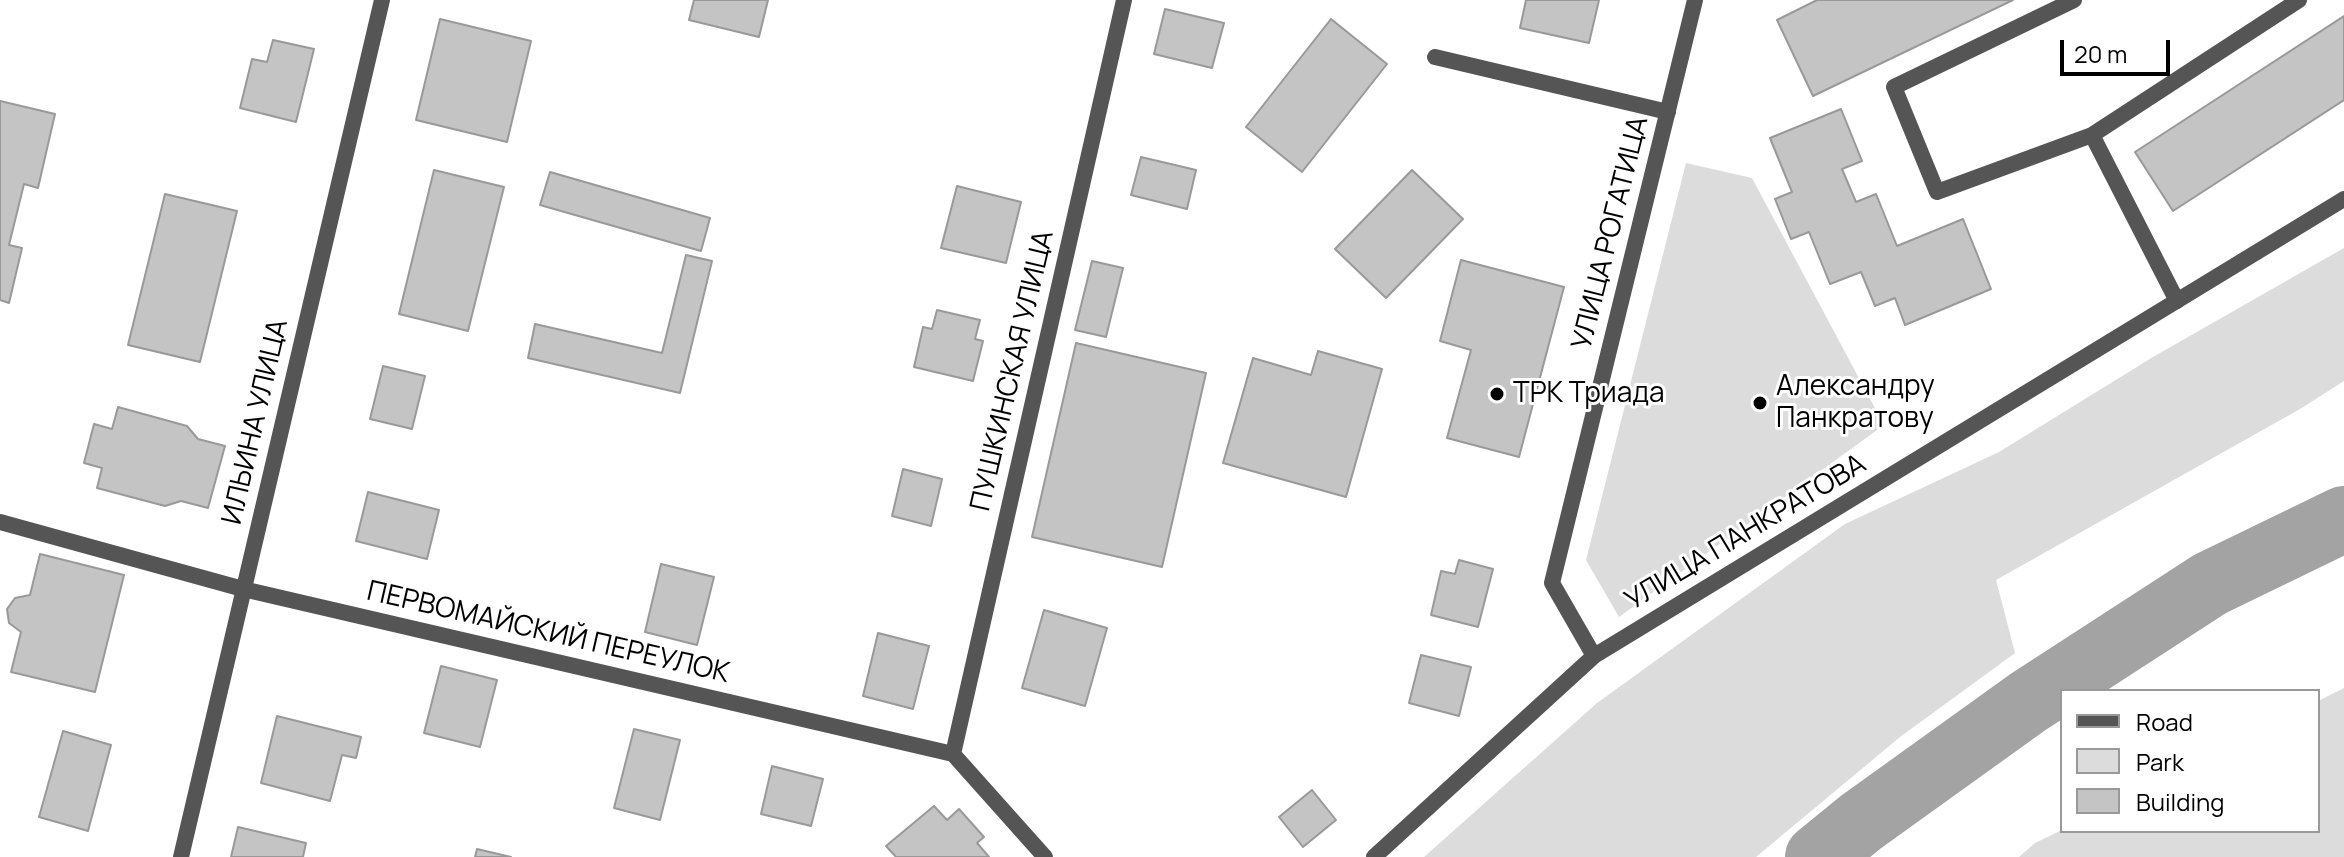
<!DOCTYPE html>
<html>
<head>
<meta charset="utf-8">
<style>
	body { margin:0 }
	#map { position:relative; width:2344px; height:857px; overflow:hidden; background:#fff; font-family:Manrope,sans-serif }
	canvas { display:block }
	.legend { position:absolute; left:2060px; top:689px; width:260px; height:144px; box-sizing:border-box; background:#fff; border:2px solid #999; margin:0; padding:10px 14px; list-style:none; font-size:24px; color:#000 }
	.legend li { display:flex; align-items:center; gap:16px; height:40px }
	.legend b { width:40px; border:2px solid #999 }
	.scale { position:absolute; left:2060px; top:40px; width:110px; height:36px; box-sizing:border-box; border:4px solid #000; border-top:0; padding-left:10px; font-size:24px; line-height:28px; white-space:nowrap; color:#000; -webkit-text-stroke:6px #fff; paint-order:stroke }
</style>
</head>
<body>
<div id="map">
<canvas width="2344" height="857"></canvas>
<ul class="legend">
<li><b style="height:10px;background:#555"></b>Road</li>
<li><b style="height:22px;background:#dcdcdc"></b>Park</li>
<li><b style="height:22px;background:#c4c4c4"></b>Building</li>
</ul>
<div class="scale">20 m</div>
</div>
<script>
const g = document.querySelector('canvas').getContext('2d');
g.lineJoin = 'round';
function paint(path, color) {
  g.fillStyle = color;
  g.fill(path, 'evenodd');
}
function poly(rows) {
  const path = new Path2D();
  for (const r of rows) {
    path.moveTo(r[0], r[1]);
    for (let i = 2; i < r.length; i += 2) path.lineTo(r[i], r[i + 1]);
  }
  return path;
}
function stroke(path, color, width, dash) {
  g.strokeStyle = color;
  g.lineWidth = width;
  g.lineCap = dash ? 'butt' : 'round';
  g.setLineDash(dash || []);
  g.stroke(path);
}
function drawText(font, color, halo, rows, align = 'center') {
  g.font = font + ' Manrope,sans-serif';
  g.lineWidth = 6;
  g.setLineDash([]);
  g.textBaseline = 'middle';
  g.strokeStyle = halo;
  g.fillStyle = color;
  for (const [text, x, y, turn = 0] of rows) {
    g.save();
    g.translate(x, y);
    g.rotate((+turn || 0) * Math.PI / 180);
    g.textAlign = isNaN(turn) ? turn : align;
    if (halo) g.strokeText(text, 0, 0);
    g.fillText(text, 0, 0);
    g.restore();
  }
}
paint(poly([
	[1686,163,1752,178,1884,425,1619,617,1586,560],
	[2344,248,2344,381,2300,409,1996,580,2015,653,1900,737,1756,857,1424,857,1597,703,1845,524,1999,452,2153,357],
	[2344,688,2344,857,2019,857,2035,843,2062,830,2318,831,2318,701]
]), '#dcdcdc');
stroke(poly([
	[1818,857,1861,822,2028,702,2210,584,2344,519]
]), '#a3a3a3', 66);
const building = poly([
	[694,0,768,0,759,37,689,20,694,0],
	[1526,0,1599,0,1589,43,1520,28,1526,0],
	[1817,0,2013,0,1813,96,1777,20,1817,0],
	[1165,9,1224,23,1212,68,1154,54,1165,9],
	[2344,16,2344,100,2173,211,2135,152,2344,16],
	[440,19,531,41,507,142,416,120,440,19],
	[1331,19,1387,64,1302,172,1246,127,1331,19],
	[273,40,314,49,296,122,240,108,252,59,267,62,273,40],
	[0,101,55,114,38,188,24,184,9,245,22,248,9,303,0,300,0,101],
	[1841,109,1862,161,1842,169,1856,202,1876,194,1897,246,1963,219,1991,289,1905,325,1895,298,1875,306,1861,272,1830,284,1809,232,1791,239,1775,199,1792,192,1770,138,1841,109],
	[1141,157,1196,170,1187,209,1131,195,1141,157],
	[434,170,504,187,468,331,399,314,434,170],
	[1412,170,1463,219,1386,298,1335,249,1412,170],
	[550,172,710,218,701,251,540,205,550,172],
	[957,186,1021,202,1006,263,941,248,957,186],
	[165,194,237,211,200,362,128,345,165,194],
	[686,255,712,261,680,393,528,358,535,324,662,353,686,255],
	[1461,260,1564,287,1519,457,1447,438,1471,350,1440,341,1461,260],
	[1092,261,1123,268,1106,337,1075,330,1092,261],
	[937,310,980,320,975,339,983,341,973,381,914,367,923,327,932,329,937,310],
	[1076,343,1206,373,1162,567,1032,537,1076,343],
	[1318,351,1382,369,1346,497,1223,463,1253,358,1311,375,1318,351],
	[383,366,425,376,412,429,370,419,383,366],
	[118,407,187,426,198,439,225,446,208,508,181,501,165,506,97,488,102,468,84,463,94,424,112,429,118,407],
	[903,469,942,479,931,526,892,516,903,469],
	[368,492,439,510,427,559,356,541,368,492],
	[40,554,124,575,95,692,11,672,21,632,9,623,7,609,15,598,30,595,40,554],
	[1459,560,1493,569,1478,627,1431,615,1441,571,1455,574,1459,560],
	[661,564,714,577,697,645,645,632,661,564],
	[1044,610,1107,628,1085,706,1022,688,1044,610],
	[878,633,929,646,913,709,863,696,878,633],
	[1421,655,1471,667,1459,716,1409,703,1421,655],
	[441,666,497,680,480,747,424,733,441,666],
	[277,716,361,737,356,758,342,755,330,801,261,783,277,716],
	[634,729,680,740,660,820,614,808,634,729],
	[63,731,111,745,88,831,39,817,63,731],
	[772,766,823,779,811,826,761,814,772,766],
	[1312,790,1336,820,1303,847,1279,817,1312,790],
	[934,806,947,820,959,809,984,837,977,843,989,857,896,857,886,846,934,806],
	[238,827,306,843,303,857,231,857,238,827],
	[477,849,511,857,475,857,477,849]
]);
paint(building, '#c4c4c4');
stroke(building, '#999', 2);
stroke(poly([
	[2074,0,1894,87,1937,192,2092,135,2299,0],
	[1435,57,1668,112],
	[2092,135,2177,301]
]), '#555', 16);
stroke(poly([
	[0,522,243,589,953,754,1045,857],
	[1594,656,1552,583,1695,0],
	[953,754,1124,0],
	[181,857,382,0],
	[1374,857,1594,656,2344,199]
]), '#555', 16);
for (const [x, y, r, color] of [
	[1497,394,8,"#000"],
	[1760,403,8,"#000"]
]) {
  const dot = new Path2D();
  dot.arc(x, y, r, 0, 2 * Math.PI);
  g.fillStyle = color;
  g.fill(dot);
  stroke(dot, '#fff', 3);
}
drawText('28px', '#000', '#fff', [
	["УЛИЦА РОГАТИЦА",1611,233,-76],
	["ПУШКИНСКАЯ УЛИЦА",1013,371,-77],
	["ИЛЬИНА УЛИЦА",256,422,-77],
	["УЛИЦА ПАНКРАТОВА",1746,533,-31],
	["ПЕРВОМАЙСКИЙ ПЕРЕУЛОК",548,633,13]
]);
drawText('28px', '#000', '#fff', [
	["Александру",1776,387],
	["Панкратову",1776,419],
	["ТРК Триада",1513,394]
], 'left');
</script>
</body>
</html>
